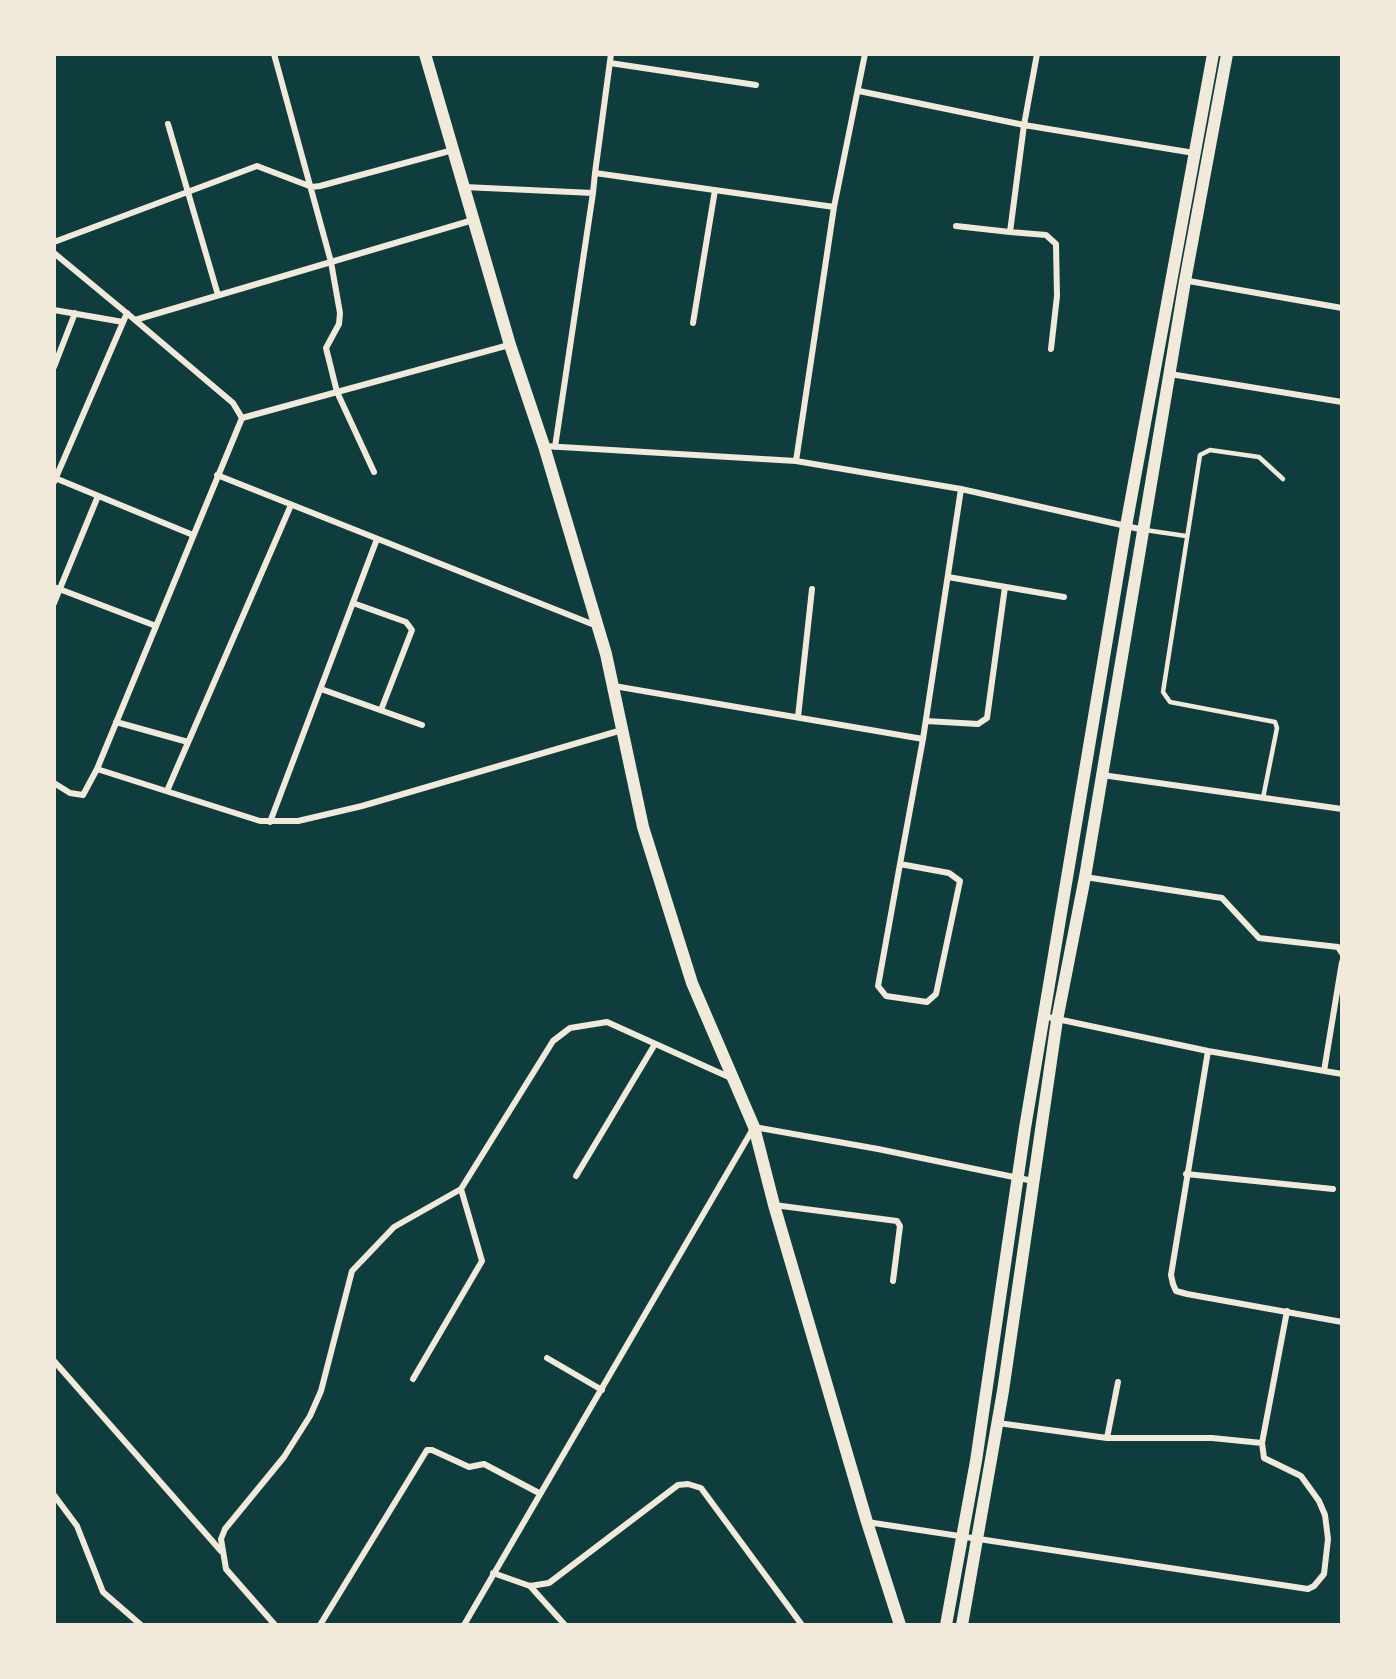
<!DOCTYPE html>
<html>
<head>
<meta charset="utf-8">
<style>
	body { margin:0 }
	#map { position:relative; width:1396px; height:1679px; overflow:hidden; background:#0f3d3e; font-family:Roboto,sans-serif }
	canvas { display:block }
	.frame { position:absolute; inset:0; border:56px solid #f1e9da; pointer-events:none }
</style>
</head>
<body>
<div id="map">
<canvas width="1396" height="1679"></canvas>
<div class="frame"></div>
</div>
<script>
const g = document.querySelector('canvas').getContext('2d');
g.lineJoin = 'round';
function poly(rows) {
  const path = new Path2D();
  for (const r of rows) {
    path.moveTo(r[0], r[1]);
    for (let i = 2; i < r.length; i += 2) path.lineTo(r[i], r[i + 1]);
  }
  return path;
}
function stroke(path, color, width, dash) {
  g.strokeStyle = color;
  g.lineWidth = width;
  g.lineCap = dash ? 'butt' : 'round';
  g.setLineDash(dash || []);
  g.stroke(path);
}
stroke(poly([
	[1145,530,1186,536],
	[1263,798,1277,728,1275,722,1170,702,1163,692,1200,455,1210,450,1259,457,1283,479]
]), '#f1e9da', 4.5);
stroke(poly([
	[274,54,331,262,340,313,339,324,326,348,337,392,374,472],
	[611,54,595,173,834,207],
	[1037,54,1024,125,1010,232,1046,235,1056,244,1057,296,1051,349],
	[610,63,756,85],
	[859,91,1024,125,1194,153],
	[168,124,218,295],
	[464,187,593,193,595,173],
	[956,226,1010,232],
	[54,242,257,166,312,187,320,186,453,150],
	[54,253,135,320,473,220],
	[1183,280,1342,308],
	[54,310,123,322],
	[693,323,715,190],
	[54,367,75,313],
	[1170,374,1342,402],
	[242,418,509,345],
	[544,446,796,461,961,489,1144,530],
	[555,447,593,193],
	[796,461,834,207,865,54],
	[217,475,597,626],
	[55,478,193,535],
	[54,482,127,313],
	[948,577,1064,597],
	[54,587,156,626],
	[54,603,98,496],
	[353,603,406,622,412,630,381,710],
	[614,686,923,739],
	[321,689,422,725],
	[798,717,812,589],
	[926,721,978,724,987,718,1005,587],
	[116,722,188,742],
	[97,769,260,821,298,821,362,806,622,730],
	[1102,775,1342,809],
	[54,783,70,793,83,795,97,769,242,418,233,403,135,320],
	[167,791,291,505],
	[270,822,377,539],
	[900,864,949,873,960,881,936,994,927,1002,886,996,878,986,900,864,923,739,961,489],
	[1085,877,1222,898,1259,938,1338,947,1342,953],
	[1043,1016,1208,1051,1342,1074],
	[1208,1051,1171,1275,1173,1284,1176,1291,1187,1294,1342,1322],
	[1324,1071,1342,962],
	[1186,1174,1333,1189],
	[576,1176,655,1044],
	[774,1205,897,1221,900,1226,893,1281],
	[547,1358,602,1390],
	[54,1361,221,1551],
	[413,1379,482,1261,461,1189],
	[998,1423,1107,1438,1212,1438,1262,1443,1287,1311],
	[1107,1438,1118,1382],
	[54,1495,77,1526,103,1592,141,1625],
	[867,1522,1308,1589,1314,1586,1324,1574,1328,1539,1325,1515,1319,1501,1301,1476,1264,1458,1262,1443],
	[493,1573,530,1586,549,1583,678,1485,688,1484,701,1488,802,1625],
	[530,1586,565,1625],
	[275,1625,226,1569,221,1539,225,1529,284,1457,310,1416,321,1391,352,1271,394,1227,461,1189,553,1041,570,1028,607,1022,731,1078],
	[320,1625,427,1450,432,1450,469,1467,484,1464,539,1493],
	[464,1625,754,1127,878,1149,1033,1181]
]), '#f1e9da', 6);
stroke(poly([
	[425,54,510,345,544,446,606,654,643,827,692,983,754,1127,774,1205,867,1522,900,1625],
	[946,1625,976,1461,1025,1128,1126,526,1213,54],
	[962,1625,1003,1391,1057,1020,1085,877,1185,281,1227,54]
]), '#f1e9da', 12);
</script>
</body>
</html>
